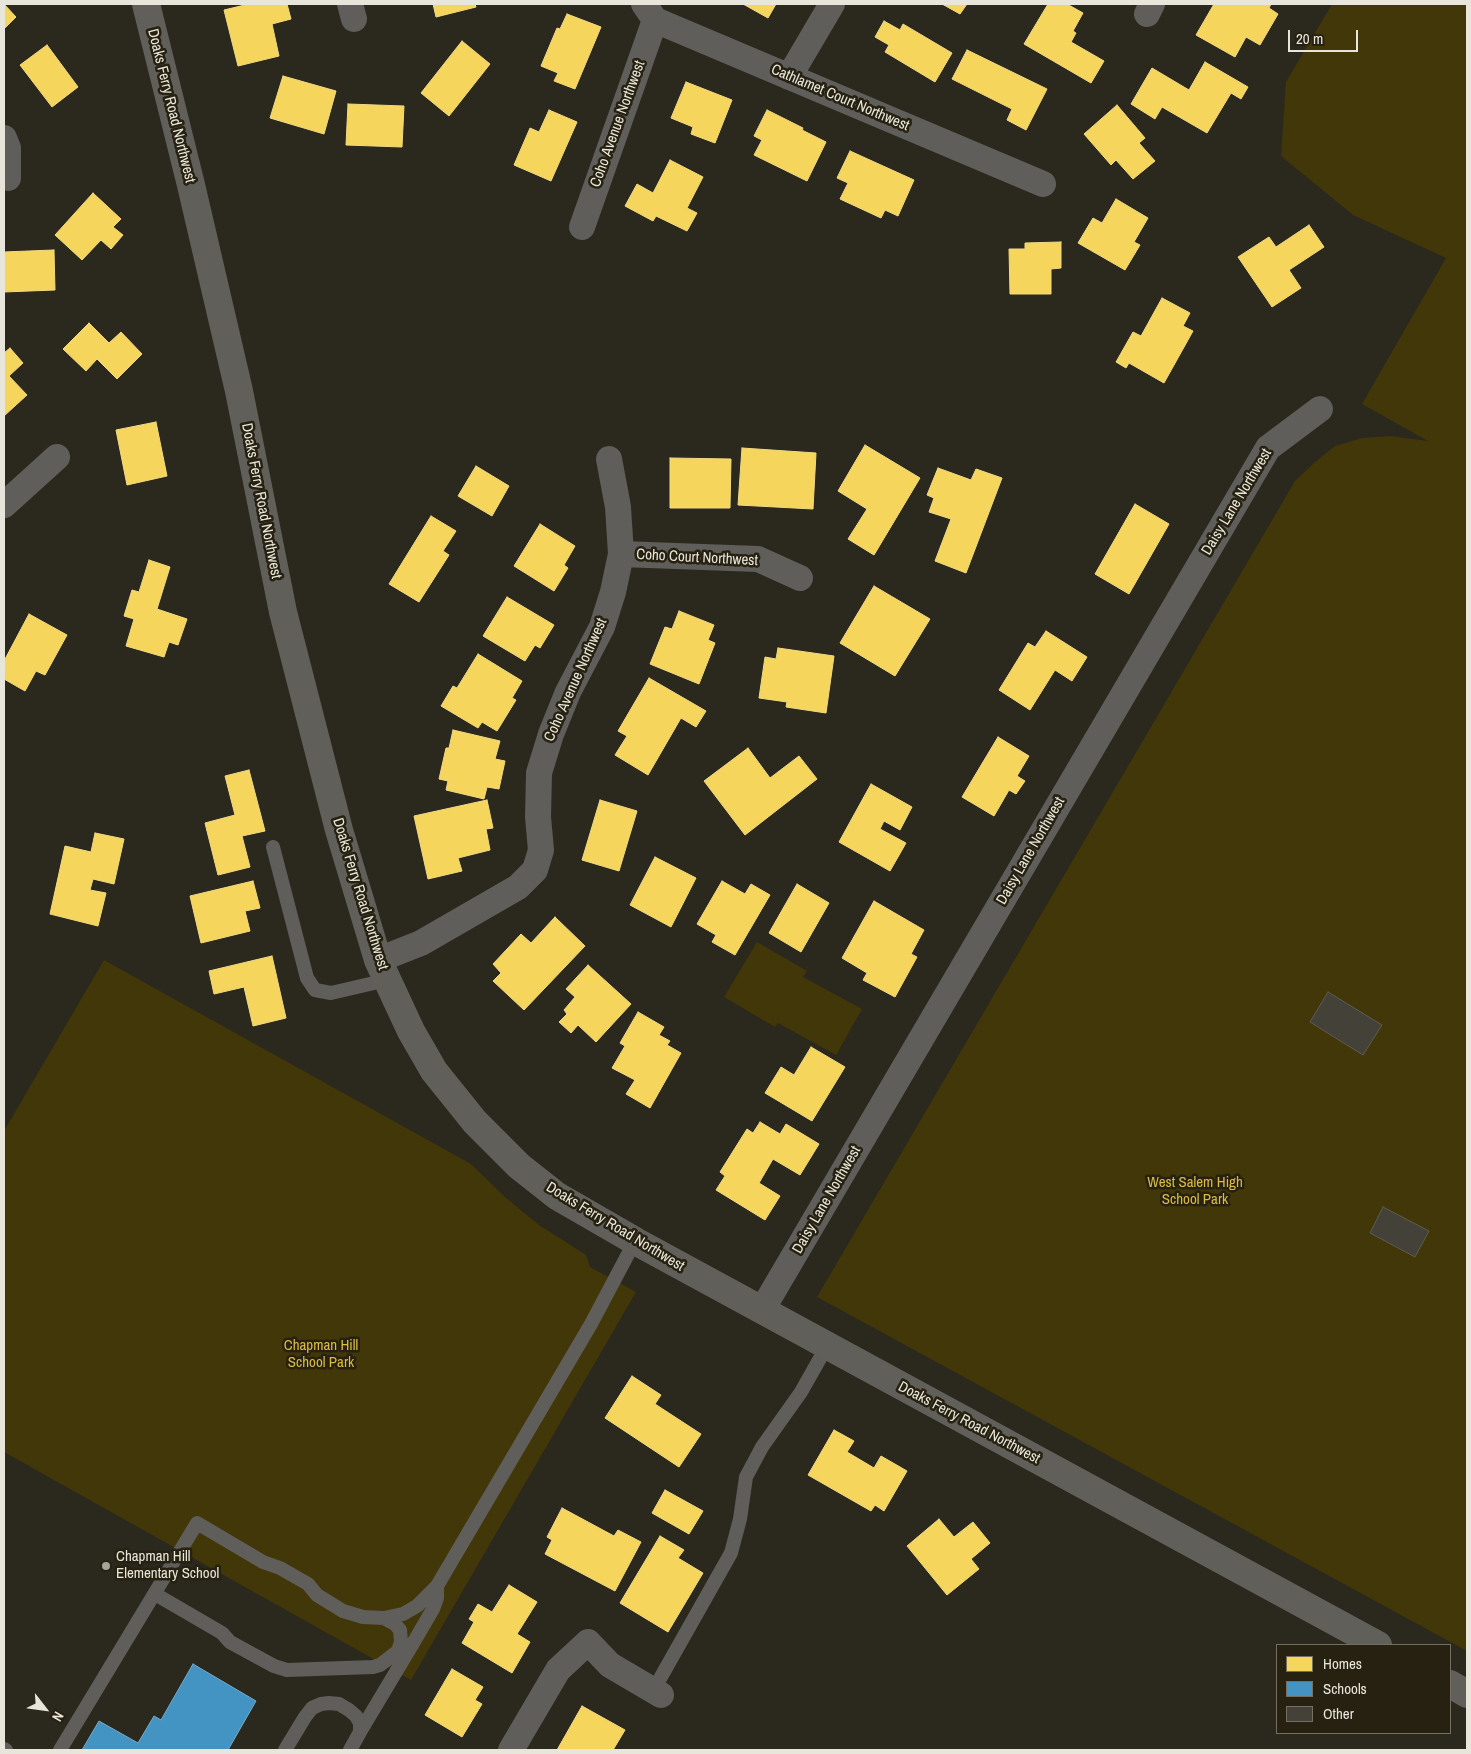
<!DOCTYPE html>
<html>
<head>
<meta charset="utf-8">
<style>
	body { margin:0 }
	#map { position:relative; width:1471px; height:1754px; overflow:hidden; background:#2b281e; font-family:"Archivo Narrow",sans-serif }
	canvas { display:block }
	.frame { position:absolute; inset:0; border:5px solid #e8e5da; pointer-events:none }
	.legend { position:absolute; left:1276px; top:1644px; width:175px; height:90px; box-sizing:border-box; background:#262110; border:1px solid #746f61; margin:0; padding:6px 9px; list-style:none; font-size:15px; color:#e8e5da }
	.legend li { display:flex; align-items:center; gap:10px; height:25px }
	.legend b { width:25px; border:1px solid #746f61 }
	.north { position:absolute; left:20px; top:1684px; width:50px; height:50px; -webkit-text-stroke:4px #262110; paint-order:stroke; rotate:120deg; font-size:14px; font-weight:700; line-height:20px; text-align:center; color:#e8e5da }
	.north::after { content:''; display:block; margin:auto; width:18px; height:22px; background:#e8e5da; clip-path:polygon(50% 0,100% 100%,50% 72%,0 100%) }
	.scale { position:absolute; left:1288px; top:30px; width:70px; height:22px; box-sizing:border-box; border:2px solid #e8e5da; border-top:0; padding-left:6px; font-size:15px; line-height:18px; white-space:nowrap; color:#e8e5da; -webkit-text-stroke:4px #262110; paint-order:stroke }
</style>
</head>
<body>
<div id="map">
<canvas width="1471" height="1754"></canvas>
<div class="frame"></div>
<ul class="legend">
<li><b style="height:14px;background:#f6d55c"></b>Homes</li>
<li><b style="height:14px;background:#4393c3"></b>Schools</li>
<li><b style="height:14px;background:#444139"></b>Other</li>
</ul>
<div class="north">N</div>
<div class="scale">20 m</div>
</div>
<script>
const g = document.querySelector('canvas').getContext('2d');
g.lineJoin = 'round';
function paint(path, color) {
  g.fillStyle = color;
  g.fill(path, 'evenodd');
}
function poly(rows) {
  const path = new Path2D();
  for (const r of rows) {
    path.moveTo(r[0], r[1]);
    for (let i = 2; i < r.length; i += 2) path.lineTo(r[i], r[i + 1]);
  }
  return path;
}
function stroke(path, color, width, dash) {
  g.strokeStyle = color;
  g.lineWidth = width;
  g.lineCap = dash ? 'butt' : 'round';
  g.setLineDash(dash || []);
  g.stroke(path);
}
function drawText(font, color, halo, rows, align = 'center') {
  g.font = font + ' "Archivo Narrow",sans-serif';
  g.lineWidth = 5;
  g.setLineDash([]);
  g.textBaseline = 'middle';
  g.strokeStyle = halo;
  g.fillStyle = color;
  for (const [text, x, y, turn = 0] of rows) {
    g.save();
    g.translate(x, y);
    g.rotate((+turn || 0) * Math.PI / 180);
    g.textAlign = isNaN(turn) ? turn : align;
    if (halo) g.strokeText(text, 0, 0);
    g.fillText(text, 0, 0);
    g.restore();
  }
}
paint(poly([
	[1332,4,1467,4,1467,1651,817,1297,1295,481,1314,463,1335,446,1362,438,1391,436,1428,441,1362,404,1446,258,1353,215,1281,156,1286,82],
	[757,942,807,971,803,977,862,1009,836,1055,778,1023,775,1027,724,997],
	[104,960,471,1164,505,1197,539,1225,586,1255,590,1267,636,1292,411,1680,4,1452,4,1131]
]), '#423708');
const homes = poly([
	[4,4,16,17,4,29,4,4],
	[249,4,287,4,291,19,272,24,279,56,238,66,224,10,249,4],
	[433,4,475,4,476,7,436,17,433,4],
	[743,4,776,4,768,18,743,4],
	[942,4,967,4,960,14,942,4],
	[1048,4,1067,4,1083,13,1073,31,1076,33,1071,42,1104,61,1091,83,1024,44,1048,4],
	[1214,4,1271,4,1269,8,1278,14,1260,45,1246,37,1235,57,1196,35,1214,4],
	[567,14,601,27,575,89,554,81,558,73,541,66,557,28,560,29,567,14],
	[884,21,900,30,903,24,952,53,935,82,885,52,889,45,875,37,884,21],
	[462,41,490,64,449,116,421,93,462,41],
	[47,45,78,87,52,107,20,65,47,45],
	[967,50,1047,89,1026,130,1007,120,1012,109,952,79,967,50],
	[1205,62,1248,87,1241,99,1231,93,1207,133,1162,107,1155,119,1131,104,1152,68,1189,90,1205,62],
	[283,76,336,91,324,134,270,118,283,76],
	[686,82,732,100,715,143,691,134,693,127,671,118,686,82],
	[348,104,404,106,402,147,346,145,348,104],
	[1117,105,1145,138,1139,143,1155,161,1133,179,1116,160,1111,165,1084,134,1117,105],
	[549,110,577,122,551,181,514,165,530,128,539,132,549,110],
	[767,110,803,128,802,130,826,142,807,181,754,155,762,140,754,136,767,110],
	[850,151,914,180,898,216,885,210,881,218,840,199,848,183,837,178,850,151],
	[670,160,703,177,687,208,697,213,687,231,656,216,653,221,625,206,637,184,653,193,670,160],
	[93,193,121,219,113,227,123,235,111,249,101,240,82,260,55,235,93,193],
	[1116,199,1148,218,1134,242,1140,245,1125,270,1078,243,1093,218,1102,223,1116,199],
	[1309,225,1324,247,1289,270,1301,288,1272,307,1238,257,1269,237,1276,247,1309,225],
	[1061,242,1061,268,1051,269,1051,294,1010,294,1009,249,1025,249,1025,243,1061,242],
	[54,250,55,290,4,292,4,252,54,250],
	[1162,298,1190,313,1183,326,1193,331,1164,383,1129,363,1126,368,1116,362,1133,332,1141,336,1162,298],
	[89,323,109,343,121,332,142,354,117,379,97,359,86,371,63,349,89,323],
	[10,348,23,363,9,376,27,395,4,416,4,353,10,348],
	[156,422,167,476,127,485,116,430,156,422],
	[865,445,920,478,874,555,848,539,867,509,838,491,865,445],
	[742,448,816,453,813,509,738,505,742,448],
	[670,458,731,459,730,508,670,508,670,458],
	[476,466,509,486,492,516,458,496,476,466],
	[938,468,971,480,976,469,1002,478,966,573,935,561,951,519,929,512,934,498,927,495,938,468],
	[1135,504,1169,524,1129,594,1095,574,1135,504],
	[431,516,456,531,443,551,449,555,419,602,389,584,431,516],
	[540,524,575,546,564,565,568,568,554,591,514,566,540,524],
	[149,560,170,567,157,609,187,619,178,645,169,642,164,657,126,646,134,619,124,616,132,590,139,592,149,560],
	[874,586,930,619,895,676,840,643,874,586],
	[507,597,554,625,540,648,535,645,525,661,483,636,507,597],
	[679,611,714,625,708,640,715,643,699,684,650,664,665,627,672,629,679,611],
	[29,614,67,635,45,675,36,671,25,691,4,679,4,661,29,614],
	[1046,631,1087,657,1072,681,1055,670,1030,710,999,690,1028,643,1035,647,1046,631],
	[778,648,834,656,826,713,786,707,787,702,759,698,765,657,776,659,778,648],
	[478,654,522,681,512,698,516,700,497,731,482,722,478,728,441,706,453,686,457,688,478,654],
	[649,678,706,711,696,727,681,718,648,775,615,755,627,736,618,731,649,678],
	[453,730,500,741,495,759,505,761,499,789,487,787,484,799,446,790,448,781,439,779,446,748,449,748,453,730],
	[998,737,1029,756,1017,776,1025,781,1016,794,1009,790,994,816,962,797,998,737],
	[748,748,770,778,799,756,817,779,745,835,704,781,748,748],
	[249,770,265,831,242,836,250,867,218,875,205,823,235,815,225,776,249,770],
	[871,784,912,807,900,830,884,821,880,829,906,843,890,871,839,842,871,784],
	[487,800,493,828,486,829,490,850,458,858,462,871,428,879,414,816,487,800],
	[600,800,637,811,619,871,582,860,600,800],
	[95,833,124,839,114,884,93,879,90,890,106,893,98,926,50,914,65,846,91,852,95,833],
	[655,857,696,878,671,927,630,905,655,857],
	[253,881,260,908,245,911,250,931,201,943,190,896,253,881],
	[722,881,745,894,751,884,770,895,735,955,712,942,716,935,697,924,722,881],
	[797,884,829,903,801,952,769,933,797,884],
	[874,901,924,930,911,954,917,957,895,997,863,980,867,973,842,958,874,901],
	[555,917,585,946,524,1010,493,981,501,973,493,964,521,934,531,943,555,917],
	[272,956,286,1018,253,1026,244,987,214,994,209,971,272,956],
	[588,965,631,1004,596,1042,578,1025,571,1033,559,1022,567,1014,564,1010,575,997,566,989,588,965],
	[638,1012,664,1027,659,1035,670,1041,667,1045,681,1053,650,1108,626,1094,635,1080,612,1068,625,1046,620,1043,638,1012],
	[811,1047,845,1067,812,1121,765,1093,781,1067,794,1075,811,1047],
	[760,1122,780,1134,786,1124,819,1144,800,1175,773,1159,759,1183,780,1196,765,1220,716,1190,725,1176,720,1172,747,1129,753,1133,760,1122],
	[632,1376,661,1395,655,1404,701,1434,679,1467,605,1418,632,1376],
	[834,1430,854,1441,847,1452,874,1468,881,1456,907,1471,884,1511,875,1505,871,1511,808,1475,834,1430],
	[665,1490,703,1511,689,1534,652,1513,665,1490],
	[562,1508,614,1536,618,1530,641,1542,615,1591,545,1554,552,1540,547,1537,562,1508],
	[939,1519,954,1537,973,1522,990,1543,971,1559,979,1569,947,1595,907,1546,939,1519],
	[660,1536,684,1550,678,1558,703,1573,668,1632,620,1603,660,1536],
	[509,1585,537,1602,517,1634,530,1642,512,1673,462,1643,474,1622,469,1619,478,1604,492,1612,509,1585],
	[452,1669,483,1687,475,1700,482,1704,462,1737,425,1715,452,1669],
	[582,1706,625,1730,613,1750,557,1750,582,1706]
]);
paint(homes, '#f6d55c');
stroke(homes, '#f2da82', 1);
const schools = poly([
	[193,1664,256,1701,228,1750,82,1750,99,1721,138,1743,154,1716,161,1720,193,1664]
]);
paint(schools, '#4393c3');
stroke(schools, '#74acca', 1);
const building = poly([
	[1328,992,1382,1025,1363,1055,1310,1022,1328,992],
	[1383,1207,1429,1231,1415,1257,1370,1233,1383,1207]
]);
paint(building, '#444139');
stroke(building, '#5e5b53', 1);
stroke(poly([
	[273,847,307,978,315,990,331,993,387,980],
	[155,1594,222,1633,230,1642,274,1666,287,1670,373,1667,380,1665,398,1651,412,1645,433,1609,437,1598,437,1586],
	[384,1618,395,1624,400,1630,401,1642,398,1651],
	[653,1691,731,1553,740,1519,746,1477,762,1447,801,1392,827,1346],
	[360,1732,412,1645],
	[4,1749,6,1750],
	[60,1750,197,1523,263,1562,280,1568,308,1584,317,1595,343,1611,363,1617,384,1618,403,1614,417,1606,437,1586,591,1324,635,1241],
	[285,1750,305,1717,312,1708,321,1704,329,1703,339,1704,349,1710,356,1716,360,1723,360,1732,350,1750]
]), '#5f5e5a', 14);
stroke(poly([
	[350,4,354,19],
	[644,4,655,20,1043,184],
	[1147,14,1152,4],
	[789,77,832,4],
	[4,138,8,148,8,178],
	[582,227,655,20],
	[4,505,57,457],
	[621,554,758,559,800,578],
	[378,960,421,943,518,887,535,870,541,850,538,817,539,773,551,734,568,692,602,627,613,592,621,554,618,507,609,459],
	[762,1310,1268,448,1320,409],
	[511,1750,558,1670,588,1642,610,1665,661,1695]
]), '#5f5e5a', 26);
stroke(poly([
	[146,4,191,185,239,391,283,612,339,830,378,960,411,1031,434,1071,475,1122,519,1166,557,1196,635,1241,1378,1645],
	[1450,1684,1467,1694]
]), '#615f5a', 28);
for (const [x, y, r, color] of [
	[106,1566,5,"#a6a398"]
]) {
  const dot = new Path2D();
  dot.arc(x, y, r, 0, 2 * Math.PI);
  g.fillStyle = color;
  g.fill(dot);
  stroke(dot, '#262110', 2);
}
drawText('15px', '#e8e5da', '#262110', [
	["Cathlamet Court Northwest",840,98,23],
	["Doaks Ferry Road Northwest",171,106,76],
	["Coho Avenue Northwest",618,124,-70],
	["Doaks Ferry Road Northwest",261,501,79],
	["Daisy Lane Northwest",1237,502,-59],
	["Coho Court Northwest",697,558,3],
	["Coho Avenue Northwest",576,680,-66],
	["Daisy Lane Northwest",1031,851,-60],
	["Doaks Ferry Road Northwest",360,894,73],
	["Daisy Lane Northwest",827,1200,-60],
	["Doaks Ferry Road Northwest",615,1227,31],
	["Doaks Ferry Road Northwest",969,1423,28]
]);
drawText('15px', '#dcbc45', '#262110', [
	["West Salem High",1195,1183],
	["School Park",1195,1200],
	["Chapman Hill",321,1346],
	["School Park",321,1363]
]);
drawText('15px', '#e8e5da', '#262110', [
	["Chapman Hill",116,1557],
	["Elementary School",116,1574]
], 'left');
</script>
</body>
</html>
